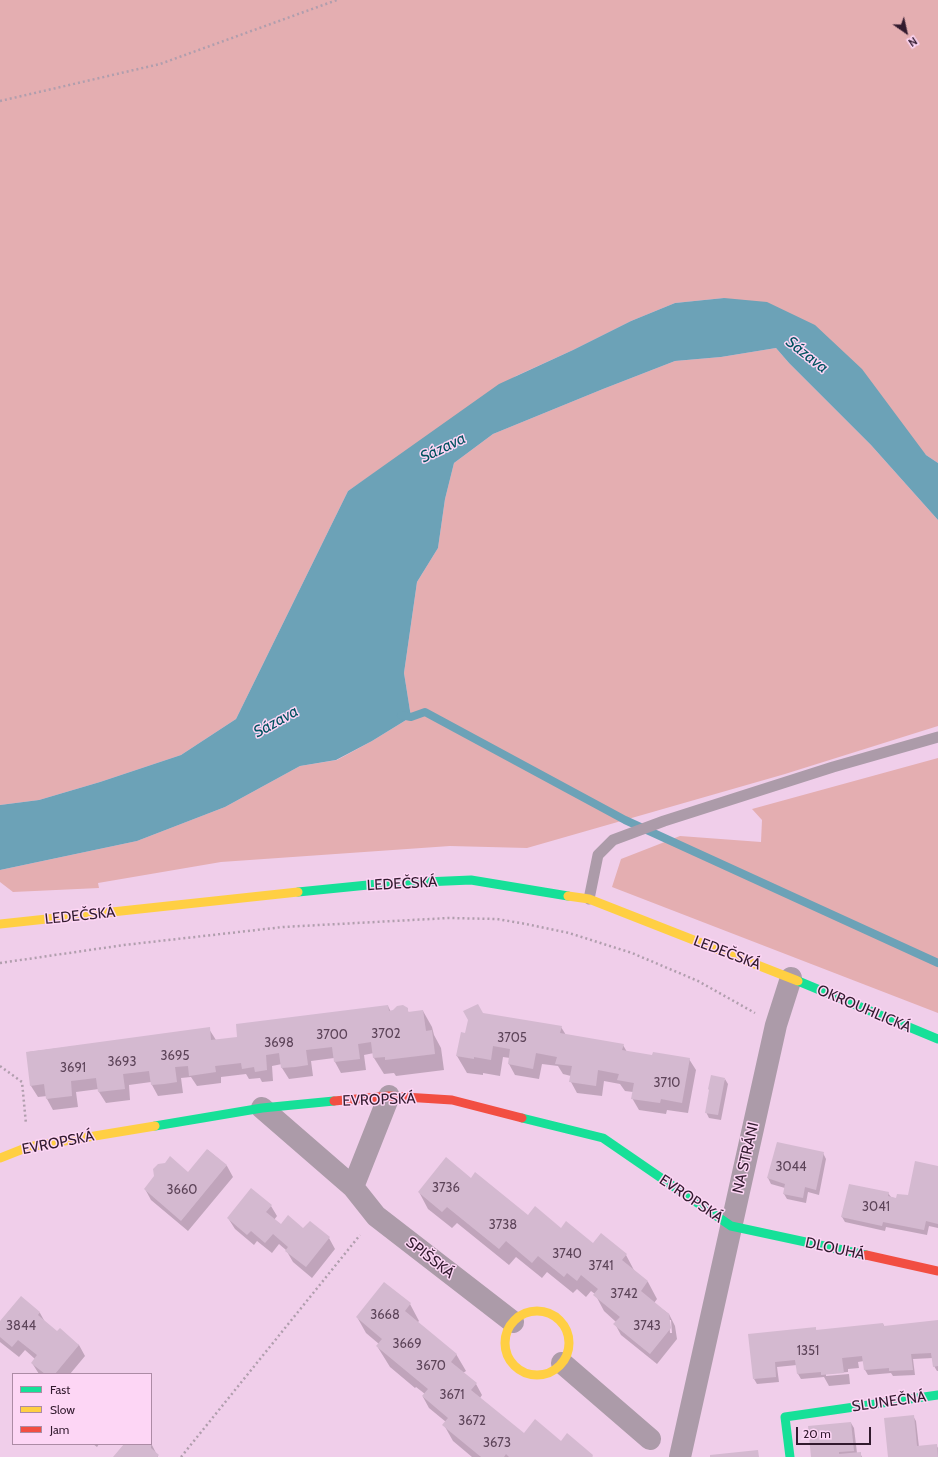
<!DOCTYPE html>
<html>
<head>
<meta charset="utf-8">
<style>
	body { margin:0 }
	#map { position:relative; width:938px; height:1457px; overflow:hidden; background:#f0ceea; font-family:Cabin,sans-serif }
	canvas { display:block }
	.legend { position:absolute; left:12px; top:1373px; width:140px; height:72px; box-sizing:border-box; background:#fdd6f5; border:1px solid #ac8ba5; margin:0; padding:5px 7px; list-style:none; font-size:12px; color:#321a2e }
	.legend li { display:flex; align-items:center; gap:8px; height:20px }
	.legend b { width:20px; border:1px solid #ac8ba5 }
	.north { position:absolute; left:886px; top:12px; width:40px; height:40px; -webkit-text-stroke:3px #fdd6f5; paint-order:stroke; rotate:146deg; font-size:11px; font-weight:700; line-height:16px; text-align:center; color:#321a2e }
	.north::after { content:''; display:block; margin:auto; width:14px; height:18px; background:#321a2e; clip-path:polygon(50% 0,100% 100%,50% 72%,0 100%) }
	.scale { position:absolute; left:796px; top:1427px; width:75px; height:18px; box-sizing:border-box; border:2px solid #321a2e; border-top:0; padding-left:5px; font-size:12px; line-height:14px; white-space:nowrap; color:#321a2e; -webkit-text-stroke:3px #fdd6f5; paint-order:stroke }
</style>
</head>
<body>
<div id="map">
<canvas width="938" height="1457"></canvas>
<ul class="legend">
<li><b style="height:5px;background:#16e098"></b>Fast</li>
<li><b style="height:5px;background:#ffcf43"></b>Slow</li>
<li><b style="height:5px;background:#f24e42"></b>Jam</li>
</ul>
<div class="north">N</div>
<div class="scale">20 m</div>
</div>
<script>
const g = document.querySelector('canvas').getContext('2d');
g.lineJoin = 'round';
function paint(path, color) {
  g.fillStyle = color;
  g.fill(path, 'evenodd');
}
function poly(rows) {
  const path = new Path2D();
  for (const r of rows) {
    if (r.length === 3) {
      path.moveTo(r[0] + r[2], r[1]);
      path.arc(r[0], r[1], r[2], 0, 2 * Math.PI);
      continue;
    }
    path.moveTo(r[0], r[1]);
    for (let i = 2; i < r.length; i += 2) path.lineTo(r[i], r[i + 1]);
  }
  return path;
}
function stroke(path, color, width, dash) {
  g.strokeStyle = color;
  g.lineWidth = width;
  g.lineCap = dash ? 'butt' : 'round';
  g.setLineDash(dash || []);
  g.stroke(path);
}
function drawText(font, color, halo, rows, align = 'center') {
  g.font = font + ' Cabin,sans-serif';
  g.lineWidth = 3;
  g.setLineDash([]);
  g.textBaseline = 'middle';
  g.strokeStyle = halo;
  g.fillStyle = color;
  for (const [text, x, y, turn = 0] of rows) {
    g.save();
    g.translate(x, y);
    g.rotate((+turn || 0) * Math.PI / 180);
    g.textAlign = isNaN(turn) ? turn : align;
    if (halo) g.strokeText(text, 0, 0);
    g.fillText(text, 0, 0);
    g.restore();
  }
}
paint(poly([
	[0,0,938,0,938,463,926,455,724,298,675,303,631,321,573,350,516,376,348,491,236,719,181,755,100,782,39,800,0,805],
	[776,348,789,363,871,445,938,520,938,726,785,774,527,848,450,846,221,862,98,883,99,888,13,892,0,882,0,870,137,841,225,807,300,766,337,760,372,741,411,717,404,673,417,582,438,548,445,499,454,463,493,434,603,389,675,361,721,357],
	[938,758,938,1013,612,887,621,859,680,836,761,842,762,820,752,809]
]), '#e4aeb1');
paint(poly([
	[724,298,767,302,815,325,862,369,926,455,938,463,938,520,871,445,789,363,776,348,721,357,675,361,603,389,493,434,454,463,445,499,438,548,417,582,404,673,411,717,372,741,336,760,300,766,225,807,137,841,0,870,0,805,39,800,100,782,181,755,236,719,348,491,499,384,573,350,631,321,675,303]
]), '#6ca2b7');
paint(poly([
	[388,1006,391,1012,407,1009,409,1013,423,1011,432,1027,434,1035,441,1048,444,1070,396,1076,394,1073,384,1074,374,1058,374,1053,364,1055,366,1070,341,1073,335,1062,334,1058,311,1061,313,1076,289,1079,282,1068,282,1064,272,1066,273,1081,262,1082,260,1078,249,1079,246,1074,221,1077,221,1083,197,1086,191,1077,181,1078,183,1093,158,1096,152,1085,151,1082,129,1085,130,1100,106,1103,99,1092,99,1089,76,1092,78,1107,53,1110,47,1099,47,1096,38,1097,31,1086,28,1052,209,1029,216,1040,238,1038],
	[483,1014,561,1027,566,1035,623,1045,627,1052,653,1056,689,1059,696,1070,688,1113,667,1110,666,1114,639,1110,632,1098,633,1092,625,1091,620,1084,604,1081,602,1096,577,1093,571,1082,571,1076,563,1074,558,1066,542,1064,539,1079,515,1075,509,1064,510,1058,503,1057,500,1076,483,1073,483,1075,467,1073,457,1056,462,1033,466,1034],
	[725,1079,728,1084,721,1120,709,1118,706,1112],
	[777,1144,823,1153,826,1159,819,1195,808,1192,806,1203,787,1199,784,1194,785,1188,771,1184,768,1178],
	[208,1150,227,1166,233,1177,188,1231,151,1200,145,1189,189,1173],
	[938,1167,938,1228,929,1226,927,1235,886,1227,885,1231,845,1222,842,1217,888,1193,891,1197,897,1199,909,1196],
	[471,1179,528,1216,561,1229,593,1244,601,1234,626,1255,635,1272,648,1282,657,1299,654,1303,669,1314,675,1326,677,1339,657,1364,621,1335,615,1324,616,1322,604,1311,595,1294,591,1291,586,1297,577,1289,573,1293,547,1272,542,1278,516,1257,509,1265,457,1223,452,1228,428,1209,419,1192],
	[669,1320,671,1320,672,1333,670,1333],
	[271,1206,277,1216,274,1220,281,1226,304,1229,329,1238,335,1249,312,1278,293,1262,286,1250,279,1244,272,1253,257,1241,254,1245,235,1229,228,1218],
	[21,1297,40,1313,45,1322,57,1332,79,1345,85,1356,70,1374,39,1374,32,1363,35,1359,25,1350,19,1357,0,1342,0,1322],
	[410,1304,419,1321,417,1323,456,1354,466,1371,463,1373,476,1384,482,1395,480,1398,523,1434,560,1441,593,1457,472,1457,453,1441,444,1425,446,1422,429,1408,423,1397,425,1394,416,1387,415,1388,390,1367,377,1346,379,1344,366,1333,357,1317],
	[938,1321,938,1371,937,1371,934,1366,933,1358,913,1359,915,1375,893,1376,891,1373,868,1375,865,1370,864,1361,858,1362,859,1368,848,1369,848,1372,826,1374,826,1376,849,1374,850,1384,829,1386,824,1377,801,1379,798,1374,797,1365,777,1367,779,1382,757,1384,754,1379,815,1328,817,1331,883,1324,885,1327],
	[913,1416,916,1421,919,1447,936,1445,938,1448,938,1457,889,1457],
	[851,1423,854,1428,857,1453,860,1453,862,1457,812,1457],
	[151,1443,158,1457,114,1457,125,1444,151,1444],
	[93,1444,99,1444,97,1447]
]), '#0003');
stroke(poly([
	[401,715,411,717,425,712,625,820,938,963]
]), '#6ca2b7', 8);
paint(poly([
	[478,1004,483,1013,562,1026,560,1033,624,1044,622,1050,652,1055,653,1052,690,1058,682,1103,661,1099,660,1103,631,1099,634,1083,617,1080,619,1074,598,1070,596,1086,569,1082,572,1066,555,1064,557,1057,536,1053,533,1069,508,1064,510,1049,493,1046,491,1060,474,1057,474,1059,456,1056,461,1032,465,1033,468,1020,463,1011],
	[388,1005,389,1011,393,1010,397,1006,403,1005,408,1008,408,1012,423,1010,426,1031,432,1030,435,1054,385,1060,385,1057,373,1058,371,1042,358,1044,360,1059,334,1062,332,1047,306,1050,308,1065,295,1067,281,1068,279,1053,266,1055,267,1070,255,1072,254,1067,242,1069,241,1063,215,1066,216,1072,189,1076,188,1066,175,1067,177,1082,164,1084,151,1085,149,1071,123,1074,125,1089,98,1092,96,1078,71,1081,72,1096,46,1099,44,1084,30,1086,26,1052,210,1027,211,1040,237,1037,236,1024],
	[711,1075,725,1078,718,1115,705,1113,709,1090,708,1089],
	[777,1142,824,1152,816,1190,805,1187,803,1198,783,1194,785,1184,767,1178],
	[207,1149,227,1165,181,1221,144,1189,154,1176,153,1169,158,1164,165,1163,170,1156,188,1172],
	[446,1157,471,1178,475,1172,528,1215,535,1206,561,1228,566,1221,593,1243,601,1233,627,1254,622,1260,648,1281,641,1291,669,1314,671,1328,650,1354,613,1324,620,1317,593,1295,598,1289,581,1275,577,1281,567,1273,564,1277,538,1256,532,1263,506,1241,499,1249,447,1207,442,1212,418,1192],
	[915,1161,938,1166,938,1224,926,1221,924,1230,883,1222,882,1226,841,1217,849,1184,889,1192,888,1196,896,1198,897,1194,908,1195],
	[251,1188,272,1205,266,1212,281,1224,288,1215,303,1228,310,1221,330,1237,306,1267,285,1251,288,1247,273,1234,265,1243,251,1231,247,1235,227,1218],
	[384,1282,411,1303,405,1311,457,1354,451,1362,477,1383,471,1390,524,1433,535,1419,561,1441,567,1433,593,1455,592,1457,509,1457,506,1454,504,1457,481,1457,442,1425,448,1418,422,1396,428,1389,376,1346,382,1339,356,1317],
	[21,1296,40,1312,38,1315,57,1331,60,1328,79,1345,55,1374,45,1374,31,1363,37,1355,18,1340,12,1347,0,1337,0,1321],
	[938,1320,938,1366,933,1367,931,1353,911,1354,913,1370,889,1371,889,1368,864,1370,862,1356,842,1358,844,1373,821,1375,821,1372,797,1374,795,1360,775,1362,776,1377,753,1379,748,1334,816,1327,816,1330,883,1323,884,1326],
	[914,1415,917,1446,937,1444,938,1457,888,1457,884,1418],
	[851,1422,854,1451,839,1452,839,1454,861,1452,861,1457,811,1457,808,1426],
	[124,1444,151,1444,151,1448,159,1455,157,1457,113,1457],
	[758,1450,759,1457,710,1457,710,1455]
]), '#d4b9d0');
stroke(poly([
	[0,101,160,64,337,0],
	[0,963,124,945,283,927,449,918,497,919,526,924,569,933,632,953,698,981,755,1013],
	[0,1066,22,1082,26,1124],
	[181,1457,360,1235]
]), '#b09ead', 2.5, [2, 3]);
stroke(poly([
	[589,899,598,855,613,840,664,821,833,767,938,737]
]), '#ac9ba9', 11);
stroke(poly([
	[262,1108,353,1187,376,1216,513,1322],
	[353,1187,389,1096],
	[562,1363,650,1439],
	[680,1457,776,1025,791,978]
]), '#ac9ba9', 22);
stroke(poly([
	[298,892,378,884,471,880,568,896],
	[798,981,938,1039],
	[522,1118,603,1138,731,1226,866,1255],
	[155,1126,262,1108,334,1101],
	[790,1457,785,1417,938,1395]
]), '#16e098', 9);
stroke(poly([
	[568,896,589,899,798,981],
	[0,924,298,892],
	[0,1158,28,1147,155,1126],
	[537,1343,32]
]), '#ffcf43', 9);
stroke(poly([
	[334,1101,389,1096,452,1100,522,1118],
	[866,1255,938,1271]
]), '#f24e42', 9);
drawText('13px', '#5d4459', null, [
	["3702",386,1034],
	["3700",332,1035],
	["3705",512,1038],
	["3698",279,1043],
	["3695",175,1056],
	["3693",122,1062],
	["3691",73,1068],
	["3710",667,1083],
	["3044",791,1167],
	["3736",446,1188],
	["3660",182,1190],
	["3041",876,1207],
	["3738",503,1225],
	["3740",567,1254],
	["3741",601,1266],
	["3742",624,1294],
	["3668",385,1315],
	["3844",21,1326],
	["3743",647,1326],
	["3669",407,1344],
	["1351",808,1351],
	["3670",431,1366],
	["3671",452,1395],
	["3672",472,1421],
	["3673",497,1443]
]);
drawText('15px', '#321a2e', '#fdd6f5', [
	["LEDEČSKÁ",402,884,-3],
	["LEDEČSKÁ",80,916,-6],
	["LEDEČSKÁ",727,953,21],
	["OKROUHLICKÁ",864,1009,23],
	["EVROPSKÁ",379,1100,-2],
	["EVROPSKÁ",58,1143,-11],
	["NA STRÁNI",746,1158,-77],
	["EVROPSKÁ",691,1199,34],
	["DLOUHÁ",835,1249,12],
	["SPIŠSKÁ",430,1258,38],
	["SLUNEČNÁ",889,1402,-8]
]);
drawText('italic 16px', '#00525f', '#fdd6f5', [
	["Sázava",807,355,38],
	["Sázava",443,448,-26],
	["Sázava",276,722,-29]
]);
</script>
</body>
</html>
